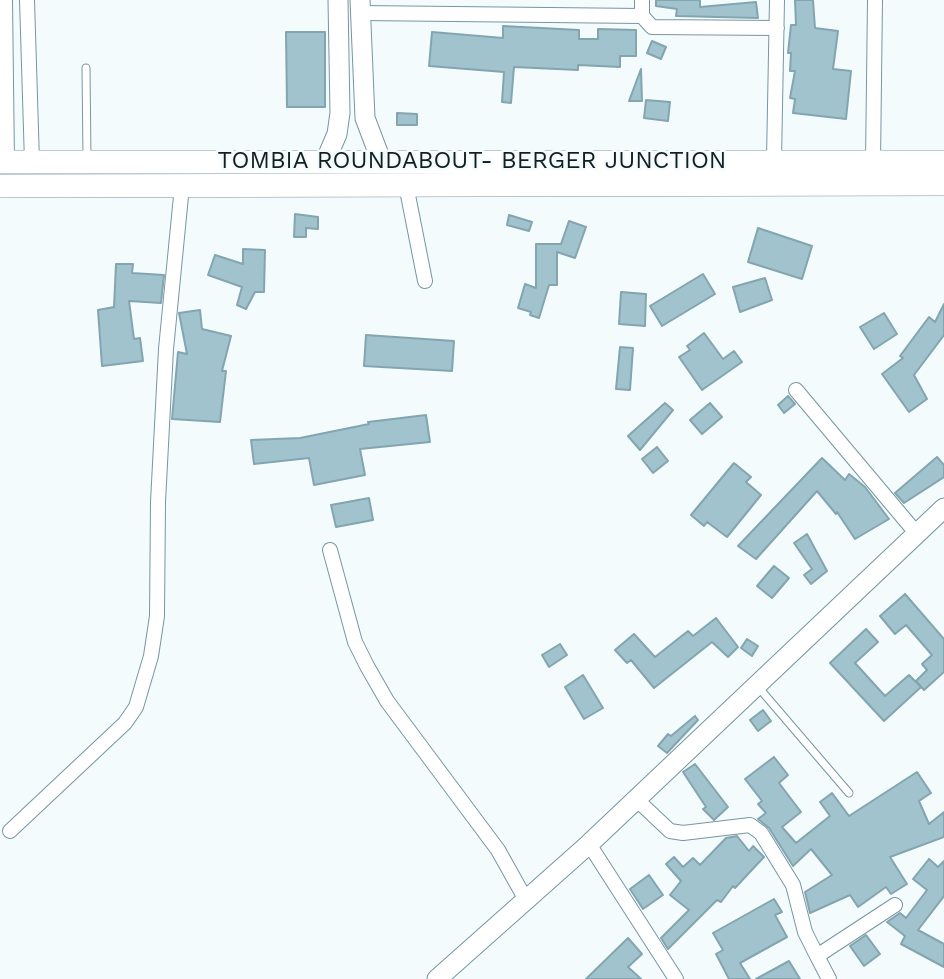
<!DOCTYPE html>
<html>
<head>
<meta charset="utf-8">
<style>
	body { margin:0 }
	canvas { display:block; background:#f4fbfd }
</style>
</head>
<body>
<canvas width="944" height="979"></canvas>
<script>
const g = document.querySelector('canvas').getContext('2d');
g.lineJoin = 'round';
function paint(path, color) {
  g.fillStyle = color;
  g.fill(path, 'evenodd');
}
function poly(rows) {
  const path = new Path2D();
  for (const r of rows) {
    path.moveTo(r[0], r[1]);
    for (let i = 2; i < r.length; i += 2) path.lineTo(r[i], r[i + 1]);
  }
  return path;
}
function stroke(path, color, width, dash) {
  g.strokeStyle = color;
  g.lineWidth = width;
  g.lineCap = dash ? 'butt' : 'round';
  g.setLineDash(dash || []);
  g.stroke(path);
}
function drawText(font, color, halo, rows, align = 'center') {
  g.font = font + ' "Work Sans",sans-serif';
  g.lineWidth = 5;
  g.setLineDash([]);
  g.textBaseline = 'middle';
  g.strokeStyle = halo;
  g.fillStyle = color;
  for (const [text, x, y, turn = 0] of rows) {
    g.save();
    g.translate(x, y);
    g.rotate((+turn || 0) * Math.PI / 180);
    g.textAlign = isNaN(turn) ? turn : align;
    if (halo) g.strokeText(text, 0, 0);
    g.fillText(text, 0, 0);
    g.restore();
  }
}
const building = poly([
	[656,0,700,0,700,7,756,2,758,18,676,16,677,9,656,6,656,0],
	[795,0,813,0,815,28,838,31,833,69,851,71,846,119,793,113,795,99,790,98,795,71,790,71,791,53,788,53,791,25,796,25,795,0],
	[503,26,579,30,579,39,598,39,598,29,636,30,636,56,620,56,620,67,578,65,578,70,514,67,511,103,502,102,504,72,429,66,432,32,503,38,503,26],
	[286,32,325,32,325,107,287,107,286,32],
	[652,41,666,47,661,59,647,53,652,41],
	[641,69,642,101,629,101,641,69],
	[646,100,670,102,668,121,644,118,646,100],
	[397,113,417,114,417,125,397,125,397,113],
	[295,214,318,217,318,229,306,228,306,237,294,237,295,214],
	[509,215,532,222,529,231,507,225,509,215],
	[569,221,586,227,575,258,557,252,557,285,549,285,539,318,530,315,531,312,518,308,525,284,536,288,536,244,561,244,569,221],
	[758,228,812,246,802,279,748,262,758,228],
	[243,249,265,250,264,292,255,292,246,309,237,305,242,287,208,275,215,255,243,264,243,249],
	[116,264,133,264,132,273,164,275,161,303,129,301,134,339,140,338,143,361,102,366,98,310,114,307,116,264],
	[703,274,715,294,662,326,650,306,703,274],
	[765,278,772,300,740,312,733,287,765,278],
	[621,292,646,294,645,326,619,324,621,292],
	[944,304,944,335,914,375,927,399,909,412,882,374,903,358,900,356,929,317,935,322,944,304],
	[200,310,202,329,231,336,222,371,226,371,220,422,172,419,178,352,187,354,179,313,200,310],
	[884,313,897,334,874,349,860,327,884,313],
	[704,333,723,359,734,351,742,362,702,390,679,357,690,350,687,346,704,333],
	[366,335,454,341,452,371,364,366,366,335],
	[620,347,633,348,630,390,616,389,620,347],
	[788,396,795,404,784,413,778,405,788,396],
	[665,403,673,410,640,450,628,436,665,403],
	[710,403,722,417,702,434,690,420,710,403],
	[426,415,430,442,360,449,365,475,314,485,309,458,254,464,251,440,300,438,369,424,368,422,426,415],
	[657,447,668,461,653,473,642,459,657,447],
	[937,457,944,465,944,477,904,503,895,493,937,457],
	[822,458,845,480,849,474,865,487,889,519,855,539,837,512,836,514,817,491,756,559,738,546,822,458],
	[734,463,751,477,746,482,761,495,727,537,707,522,704,526,691,515,734,463],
	[369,498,373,520,336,527,331,505,369,498],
	[807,534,827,571,811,584,804,575,812,569,794,543,807,534],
	[774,566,789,578,772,598,757,586,774,566],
	[905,594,944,639,944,672,924,690,916,681,927,670,922,664,932,655,906,625,895,634,880,616,905,594],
	[716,618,738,647,728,657,712,642,654,688,631,660,627,663,615,650,634,634,655,657,688,631,693,636,716,618],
	[866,629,878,642,855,663,885,696,909,675,921,687,884,721,830,663,866,629],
	[747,639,758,646,752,656,741,648,747,639],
	[560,644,567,655,549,667,542,655,560,644],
	[583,675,603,708,584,719,565,687,583,675],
	[763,710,771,721,758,731,750,720,763,710],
	[695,716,698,720,667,753,658,746,668,734,671,736,695,716],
	[774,757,788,775,779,783,801,812,782,827,796,843,830,816,820,802,832,793,849,816,917,772,931,793,919,801,929,824,944,812,944,837,890,857,907,884,891,894,886,887,858,907,850,895,810,913,805,892,832,875,811,849,793,866,769,828,758,819,766,813,758,804,762,801,745,779,774,757],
	[695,764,728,807,714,820,703,809,706,807,683,772,695,764],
	[737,836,749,851,753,846,764,857,735,888,733,886,721,902,717,900,668,949,661,938,689,910,670,895,681,881,666,864,674,857,683,867,693,858,700,865,726,838,737,836],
	[929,859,938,867,944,861,944,896,918,930,944,944,944,967,901,944,905,936,887,922,900,913,906,918,927,890,913,879,929,859],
	[649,875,663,895,643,909,630,889,649,875],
	[774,899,782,912,775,915,787,937,740,963,750,979,729,979,716,954,723,950,713,933,774,899],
	[866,935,880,954,864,966,850,946,866,935],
	[628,938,642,954,628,967,641,979,586,979,628,938],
	[789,961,800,979,756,979,789,961]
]);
paint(building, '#a1c3cd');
stroke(building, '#83a5af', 2);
const lane = poly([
	[86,68,87,158],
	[759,688,849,793]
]);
const street = poly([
	[5,0,7,162],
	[27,0,32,162],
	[642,0,642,16,652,27,777,28],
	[360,13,642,16],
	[774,160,777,0],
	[873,162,875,0],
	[406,185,425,281],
	[796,390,917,534],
	[330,550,355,642,367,666,387,701,498,850,526,900],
	[636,799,670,831,683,833,750,825,761,833,793,885,805,932,817,956,895,905],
	[10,831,125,723,136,707,151,656,157,616,158,502,166,349,182,186],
	[589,844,676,979],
	[817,956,829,979]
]);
const secondary = poly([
	[360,0,365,118,382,163],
	[325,162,337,134,340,113,338,0],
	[437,979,589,844,944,508]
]);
const primary = poly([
	[0,162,944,162],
	[0,186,944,184]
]);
stroke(lane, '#7697a1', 9);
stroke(street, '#7697a1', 16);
stroke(secondary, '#7697a1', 21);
stroke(primary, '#7697a1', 24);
stroke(lane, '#fff', 7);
stroke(street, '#fff', 14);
stroke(secondary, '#fff', 19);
stroke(primary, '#fff', 23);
drawText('24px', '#111e22', '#f4fbfd', [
	["TOMBIA ROUNDABOUT- BERGER JUNCTION",472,161]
]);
</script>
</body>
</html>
